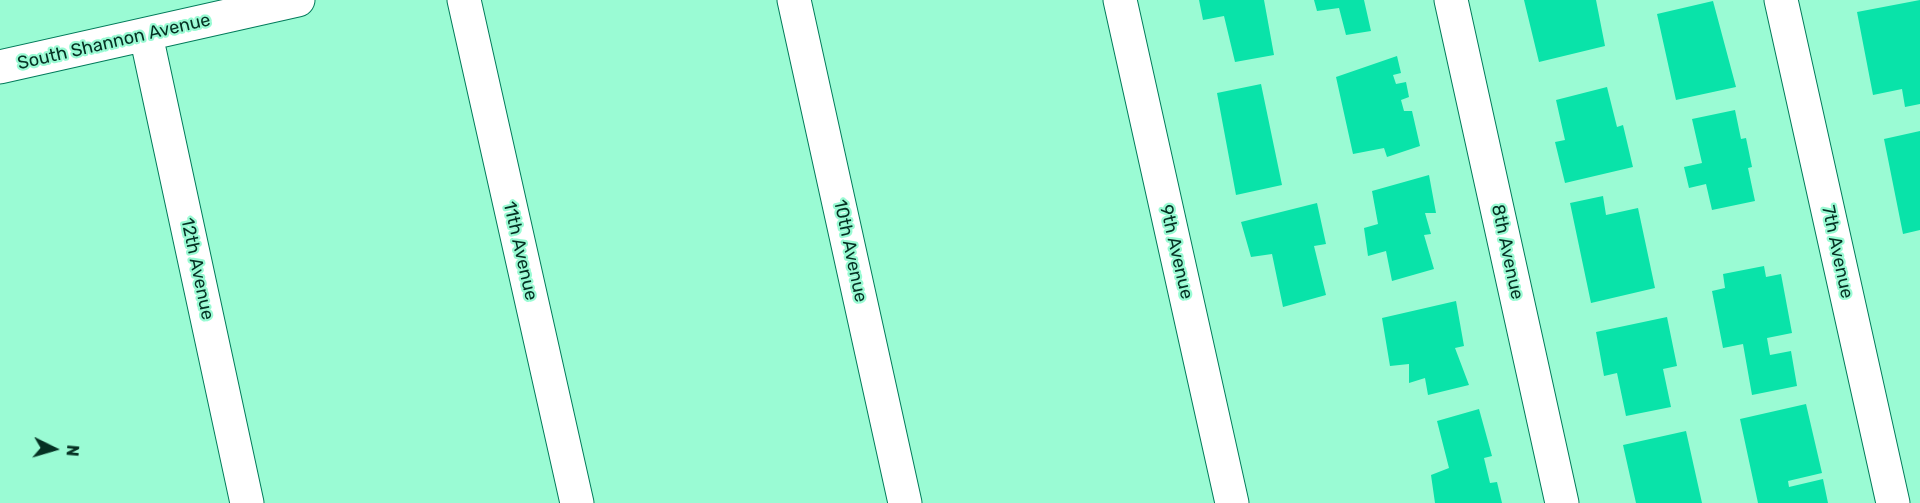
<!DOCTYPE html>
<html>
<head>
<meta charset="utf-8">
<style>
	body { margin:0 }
	#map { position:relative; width:1920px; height:503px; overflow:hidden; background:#9afbd4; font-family:Rubik,sans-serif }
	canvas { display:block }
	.north { position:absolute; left:24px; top:419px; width:60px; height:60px; -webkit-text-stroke:4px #9afbd4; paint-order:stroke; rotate:95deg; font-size:16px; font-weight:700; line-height:24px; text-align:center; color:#053123 }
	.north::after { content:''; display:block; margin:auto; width:21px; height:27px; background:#053123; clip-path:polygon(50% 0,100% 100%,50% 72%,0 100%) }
</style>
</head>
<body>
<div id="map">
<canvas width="1920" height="503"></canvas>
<div class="north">N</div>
</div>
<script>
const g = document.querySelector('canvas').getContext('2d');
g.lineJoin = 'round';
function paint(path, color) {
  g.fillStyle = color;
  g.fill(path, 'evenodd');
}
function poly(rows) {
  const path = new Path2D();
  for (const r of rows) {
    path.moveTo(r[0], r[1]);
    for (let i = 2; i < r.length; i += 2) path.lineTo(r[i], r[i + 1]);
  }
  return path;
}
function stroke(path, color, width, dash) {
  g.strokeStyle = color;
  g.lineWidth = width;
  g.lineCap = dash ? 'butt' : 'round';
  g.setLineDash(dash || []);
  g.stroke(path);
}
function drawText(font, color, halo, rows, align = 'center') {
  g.font = font + ' Rubik,sans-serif';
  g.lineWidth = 4.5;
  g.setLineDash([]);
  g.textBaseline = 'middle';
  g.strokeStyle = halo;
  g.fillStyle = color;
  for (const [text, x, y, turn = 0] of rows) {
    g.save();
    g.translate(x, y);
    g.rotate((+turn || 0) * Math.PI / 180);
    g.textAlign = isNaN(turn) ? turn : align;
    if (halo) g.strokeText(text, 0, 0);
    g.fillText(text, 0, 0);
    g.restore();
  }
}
paint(poly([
	[1199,0,1264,0,1274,55,1235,62,1224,16,1203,20],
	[1314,0,1364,0,1371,31,1346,35,1339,8,1317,11],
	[1524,0,1596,0,1605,46,1539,62],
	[1920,0,1920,104,1905,107,1902,89,1873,95,1857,12],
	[1713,1,1736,87,1676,100,1657,14],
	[1397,56,1401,73,1393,75,1396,84,1406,82,1409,97,1401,100,1404,111,1412,111,1420,146,1387,157,1384,148,1353,154,1336,77],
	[1261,84,1282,185,1236,195,1217,93],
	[1607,87,1617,127,1623,125,1633,167,1565,183,1555,142,1565,140,1556,100],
	[1735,110,1741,139,1746,138,1752,167,1748,168,1755,201,1712,210,1706,184,1689,188,1684,167,1702,163,1692,119],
	[1920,131,1920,230,1903,234,1884,139],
	[1429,175,1436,213,1425,213,1431,234,1424,235,1434,269,1392,281,1386,251,1368,256,1364,228,1378,224,1372,191],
	[1603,196,1606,215,1638,208,1655,288,1591,303,1570,203],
	[1317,203,1326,244,1314,246,1326,295,1283,307,1272,254,1251,257,1241,222],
	[1764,266,1766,277,1781,274,1792,333,1767,338,1770,355,1791,351,1797,386,1752,395,1743,344,1723,348,1712,291,1725,288,1723,274],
	[1456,301,1464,346,1455,348,1469,385,1428,395,1425,378,1409,383,1409,364,1390,366,1382,318],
	[1667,317,1677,366,1663,369,1671,407,1626,416,1617,373,1604,376,1596,332],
	[1806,404,1822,473,1788,481,1789,487,1823,479,1828,503,1758,503,1740,419],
	[1479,409,1492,456,1484,458,1490,483,1497,482,1502,503,1435,503,1431,475,1449,468,1437,421],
	[1686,431,1702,503,1636,503,1623,445]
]), '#09e3a9');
const minor = poly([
	[464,0,577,503],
	[794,0,905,503],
	[1120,0,1232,503],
	[1451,0,1562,503],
	[1781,0,1893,503],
	[146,35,247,503],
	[0,67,298,0]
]);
stroke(minor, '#007b5a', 35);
stroke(minor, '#fff', 33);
drawText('18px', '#053123', '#9afbd4', [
	["South Shannon Avenue",114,42,-13],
	["11th Avenue",520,251,77],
	["10th Avenue",850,251,78],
	["9th Avenue",1176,252,77],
	["8th Avenue",1507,252,78],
	["7th Avenue",1837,252,78],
	["12th Avenue",197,269,78]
]);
</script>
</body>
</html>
